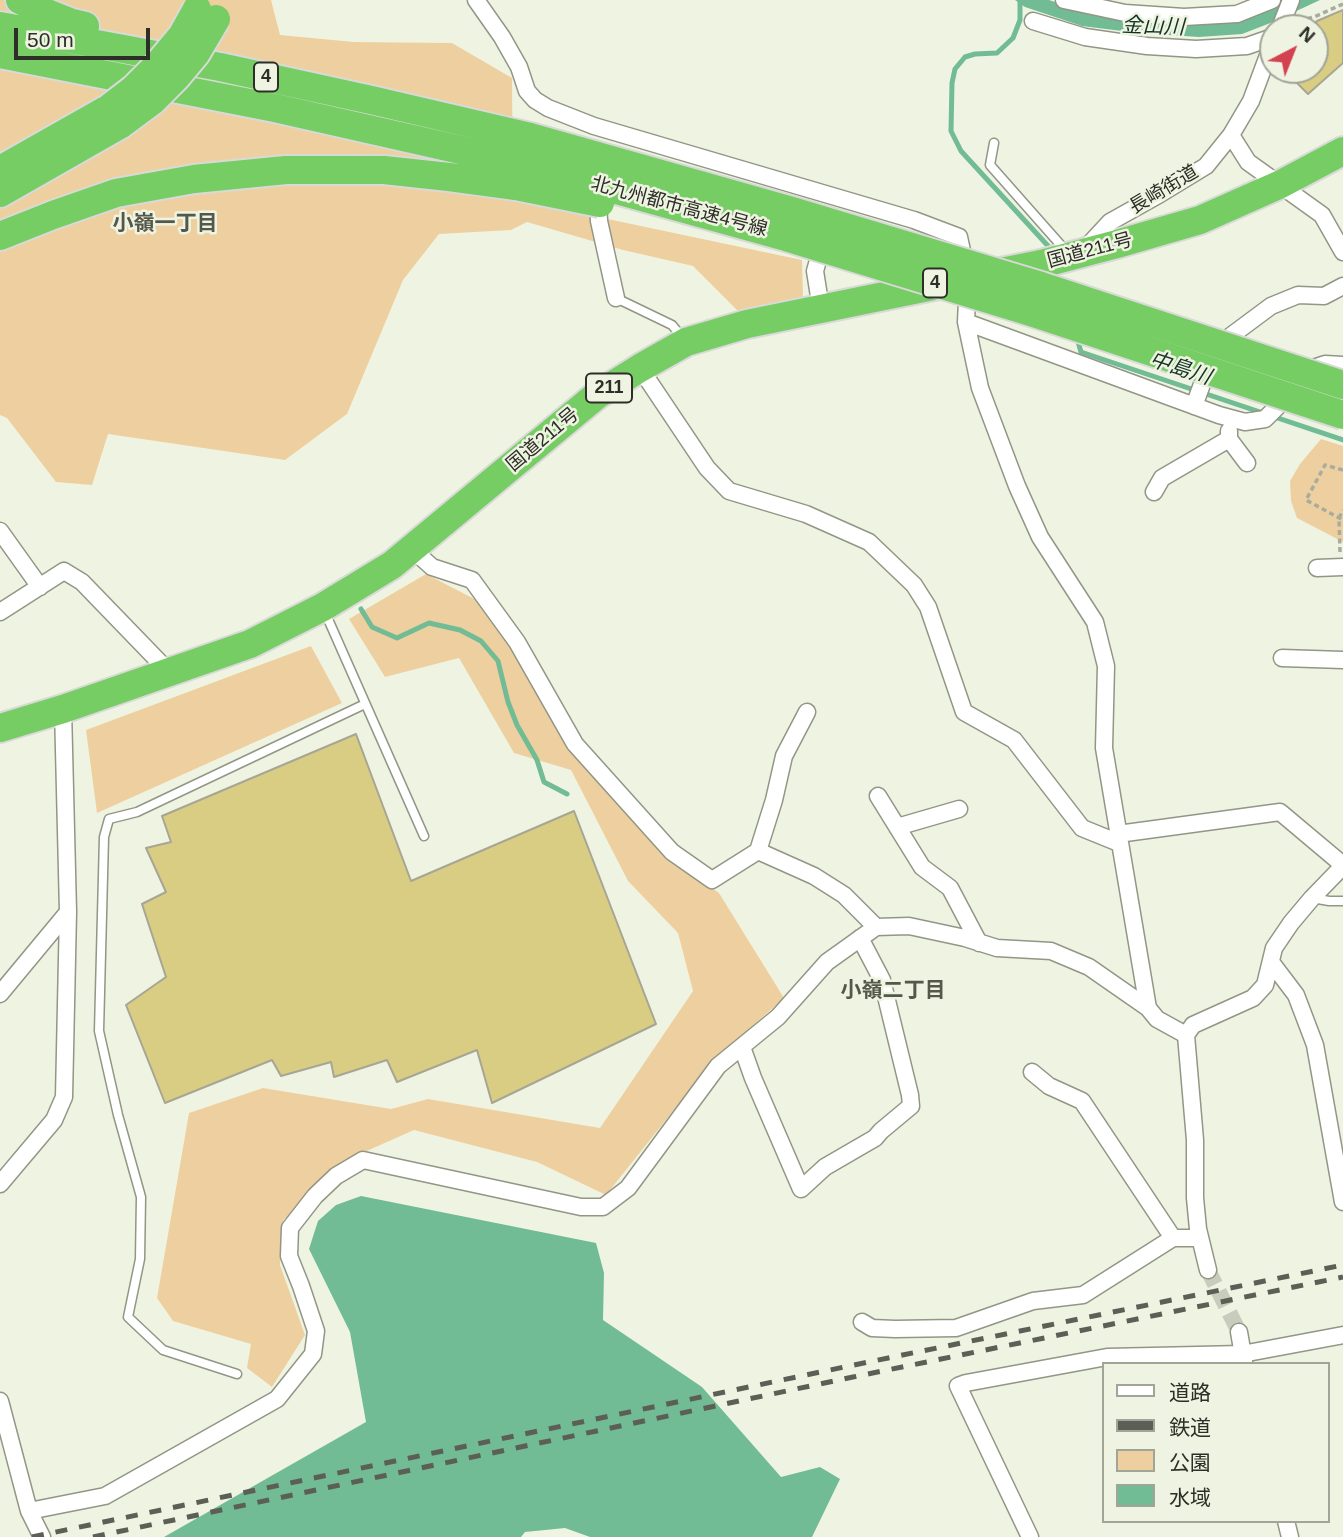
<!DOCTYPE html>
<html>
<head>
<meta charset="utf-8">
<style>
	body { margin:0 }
	#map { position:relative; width:1343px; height:1537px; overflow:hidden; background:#eff4e2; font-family:Helvetica,"Noto Sans JP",sans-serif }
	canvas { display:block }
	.legend { position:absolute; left:1102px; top:1362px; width:228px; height:161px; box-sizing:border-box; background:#eff4e2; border:2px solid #a1a597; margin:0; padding:9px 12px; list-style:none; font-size:21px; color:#2c2e27 }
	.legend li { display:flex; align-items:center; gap:14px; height:35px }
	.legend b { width:35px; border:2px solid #a1a597 }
	.north { position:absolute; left:1259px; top:14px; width:70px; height:70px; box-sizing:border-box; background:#eff4e2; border:2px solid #a1a597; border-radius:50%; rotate:42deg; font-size:19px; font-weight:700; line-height:28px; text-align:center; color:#2c2e27 }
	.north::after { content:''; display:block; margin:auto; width:24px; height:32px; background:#d24250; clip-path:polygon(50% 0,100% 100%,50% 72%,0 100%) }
	.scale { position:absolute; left:14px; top:28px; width:136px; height:32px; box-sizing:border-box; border:4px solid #2c2e27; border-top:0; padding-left:9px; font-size:21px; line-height:24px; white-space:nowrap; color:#2c2e27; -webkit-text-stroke:5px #eff4e2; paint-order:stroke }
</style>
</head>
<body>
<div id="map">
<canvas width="1343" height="1537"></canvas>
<ul class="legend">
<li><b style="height:9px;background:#fff"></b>道路</li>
<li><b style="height:9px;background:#5c5f55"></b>鉄道</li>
<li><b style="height:19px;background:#eed0a0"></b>公園</li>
<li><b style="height:19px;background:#71bb95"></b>水域</li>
</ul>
<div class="north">N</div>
<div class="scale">50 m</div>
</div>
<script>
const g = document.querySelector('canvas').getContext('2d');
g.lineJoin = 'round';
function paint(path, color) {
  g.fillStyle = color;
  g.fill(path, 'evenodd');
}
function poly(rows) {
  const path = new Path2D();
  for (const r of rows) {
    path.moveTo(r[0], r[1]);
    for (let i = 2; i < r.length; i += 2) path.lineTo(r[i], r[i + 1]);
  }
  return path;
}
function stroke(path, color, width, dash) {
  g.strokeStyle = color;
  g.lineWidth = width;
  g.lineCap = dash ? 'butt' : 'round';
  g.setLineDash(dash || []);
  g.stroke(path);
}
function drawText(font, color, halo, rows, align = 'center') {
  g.font = font + ' Helvetica,"Noto Sans JP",sans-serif';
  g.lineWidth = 5;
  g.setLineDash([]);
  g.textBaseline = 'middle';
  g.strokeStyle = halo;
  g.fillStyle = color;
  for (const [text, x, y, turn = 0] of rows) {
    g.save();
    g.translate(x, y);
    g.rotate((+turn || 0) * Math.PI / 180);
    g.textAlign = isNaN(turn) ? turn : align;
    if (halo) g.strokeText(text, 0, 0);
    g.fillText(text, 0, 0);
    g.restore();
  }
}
paint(poly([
	[0,0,271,0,280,35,354,42,452,43,512,78,513,199,802,260,803,298,743,316,693,266,623,250,527,222,511,230,439,234,403,280,347,414,285,460,108,434,92,485,56,482,7,418,0,415],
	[1321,439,1343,446,1343,542,1297,518,1291,501,1290,481,1300,464],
	[426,574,486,605,571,748,669,859,719,893,784,998,713,1061,606,1195,537,1162,414,1130,360,1154,283,1220,280,1265,305,1335,272,1387,247,1368,251,1344,173,1321,157,1298,189,1113,263,1088,391,1109,428,1099,600,1128,693,991,678,933,628,881,571,770,514,753,459,658,385,677,349,619],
	[311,646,342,703,97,813,86,730]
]), '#eed0a0');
paint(poly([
	[1015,0,1049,0,1094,15,1196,25,1235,21,1286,0,1320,0,1273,22,1242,34,1199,37,1138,33,1082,26,1025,7],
	[361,1196,596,1243,604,1273,603,1320,702,1387,781,1477,820,1467,840,1479,812,1537,590,1537,565,1528,525,1532,521,1537,164,1537,366,1422,350,1332,309,1249,318,1221,336,1205]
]), '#71bb95');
stroke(poly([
	[1020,0,1020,20,1013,38,997,53,975,54,965,57,955,69,952,83,951,131,961,151,1049,247],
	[1077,338,1081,352,1343,440],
	[361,609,372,627,397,638,429,623,460,630,481,641,498,661,508,702,517,725,537,760,544,782,567,794]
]), '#71bb95', 5);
const building = poly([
	[1343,10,1343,63,1308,94,1284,70,1315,70,1315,28,1310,28,1317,21,1343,10],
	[356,734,411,881,574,811,656,1024,492,1103,477,1050,397,1082,387,1060,334,1077,331,1062,281,1076,272,1060,165,1103,126,1005,166,977,142,904,166,892,146,848,171,842,162,816,356,734]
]);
paint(building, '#d9cd84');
stroke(building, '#a7a593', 2);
stroke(poly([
	[1208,1270,1239,1332]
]), '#c8ccbd', 16, [16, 8]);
const lane = poly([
	[994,143,990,165,1066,251],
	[616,298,672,325,682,337],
	[324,610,424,836],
	[1312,898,1329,901,1343,901],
	[237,1374,163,1350,128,1317,140,1259,141,1197,118,1115,99,1031,104,837,109,819,137,812,365,704]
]);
const street = poly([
	[476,0,502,37,519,67,527,91,535,100,548,108,594,126,914,220,959,237,968,279,966,322,980,388,1017,486,1040,537,1095,622,1106,666,1104,748,1148,1008],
	[1064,0,1125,13,1184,17,1237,14,1272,0],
	[1033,21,1085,37,1147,46,1196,49,1247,46,1273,37],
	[1280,28,1291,0],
	[1231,135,1248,162,1322,215,1343,252],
	[598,198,599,221,616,298],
	[1084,250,1110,222,1160,194,1206,166,1231,135,1251,101,1273,42],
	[821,309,815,271,823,243],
	[966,322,1219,415,1245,422,1265,419,1292,392],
	[640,368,707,468,729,491,806,514,869,542,914,585,928,607,964,712,1014,740,1082,828,1119,843],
	[1307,376,1316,367,1325,364,1343,365],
	[1194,406,1212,357,1228,338,1271,306,1298,295,1324,296,1343,286],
	[1229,431,1229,439,1247,463],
	[1154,492,1162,478,1229,439],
	[0,531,40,587],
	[412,549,432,567,472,580,517,642,575,744,672,852,712,880,758,851,774,800,784,756,807,712],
	[1317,568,1343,567],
	[0,612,64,571,82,582,169,672],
	[1282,658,1343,660],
	[878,796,922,867,950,888,979,943],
	[897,827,959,809],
	[1118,834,1280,812,1343,865],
	[758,851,814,876,844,895,876,927],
	[1271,962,1296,995,1315,1045,1343,1202],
	[0,994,68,912],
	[742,1047,753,1078,801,1189,825,1167,875,1138,881,1131,911,1106,910,1095,882,980,860,938],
	[1032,1072,1049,1086,1082,1101,1173,1238],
	[0,1184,54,1120,64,1097,68,912,63,709],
	[1208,1270,1198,1229,1195,1198,1195,1140,1186,1035,1193,1025,1253,998,1265,985,1274,948,1291,923,1312,898,1343,866],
	[862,1322,872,1328,895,1329,956,1328,1033,1301,1083,1295,1173,1238,1200,1238],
	[1239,1332,1244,1361],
	[0,1401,29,1511,42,1537],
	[29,1511,105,1496,277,1399,313,1354,316,1331,301,1286,289,1256,290,1228,315,1196,336,1176,363,1160,581,1207,603,1207,628,1188,718,1066,778,1017,827,962,876,927,909,926,965,938,997,948,1051,951,1089,967,1148,1008,1157,1019,1186,1035],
	[1286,1521,1290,1537],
	[1030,1537,958,1386,966,1383,1107,1357,1242,1354,1343,1335]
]);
const highway = poly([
	[20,0,37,9,72,23,85,26],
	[0,26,220,67,371,100,530,137],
	[0,54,275,108,523,164],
	[0,170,108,109],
	[0,193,121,124],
	[0,236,53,215,116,193,194,179,286,170,384,170,449,177,516,186],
	[991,274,1041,264,1117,244,1200,220,1281,184,1343,151],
	[0,728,63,709,250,644,323,607,392,565,597,395,640,368,686,342,747,324,948,283]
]);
stroke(lane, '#919685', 11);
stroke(street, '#919685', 19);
stroke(highway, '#d9d9d8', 32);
stroke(poly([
	[1299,21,1314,17,1343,4],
	[1343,470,1325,465,1306,500,1343,520],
	[1340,552,1339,518,1343,510]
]), '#a8ac9e', 3.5, [5, 3.5]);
stroke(lane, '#fff', 8);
stroke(street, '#fff', 16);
stroke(highway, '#75cd63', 28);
stroke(poly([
	[32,1537,849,1366,1343,1265],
	[93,1537,853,1377,1343,1277]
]), '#5c5f55', 5, [12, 12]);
const highwayBridge = poly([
	[108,109,134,89,157,66,182,36,197,9],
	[121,124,152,101,176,77,196,53,216,19],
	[530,137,792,211,1041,286,1343,385],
	[523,164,786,237,1031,312,1343,415],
	[516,186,600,203]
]);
stroke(highwayBridge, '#d9d9d8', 32, []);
stroke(highwayBridge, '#75cd63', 28);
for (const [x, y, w] of [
	[266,77,24],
	[935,283,24],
	[609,388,46]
]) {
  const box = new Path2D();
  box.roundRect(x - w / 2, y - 14.5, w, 29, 5);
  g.fillStyle = '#eff4e2';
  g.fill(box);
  stroke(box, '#2c2e27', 2);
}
drawText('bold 18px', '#2c2e27', null, [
	["4",266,77],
	["4",935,283],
	["211",609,388]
]);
drawText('19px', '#2c2e27', '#eff4e2', [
	["長崎街道",1164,190,-31],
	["北九州都市高速4号線",679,207,15],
	["国道211号",1090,251,-15],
	["国道211号",543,440,-40]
]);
drawText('italic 21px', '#123424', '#eff4e2', [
	["金山川",1153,27,2],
	["中島川",1180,369,18]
]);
drawText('bold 21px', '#535849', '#eff4e2', [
	["小嶺一丁目",165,224],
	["小嶺二丁目",893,991]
]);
</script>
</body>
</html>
